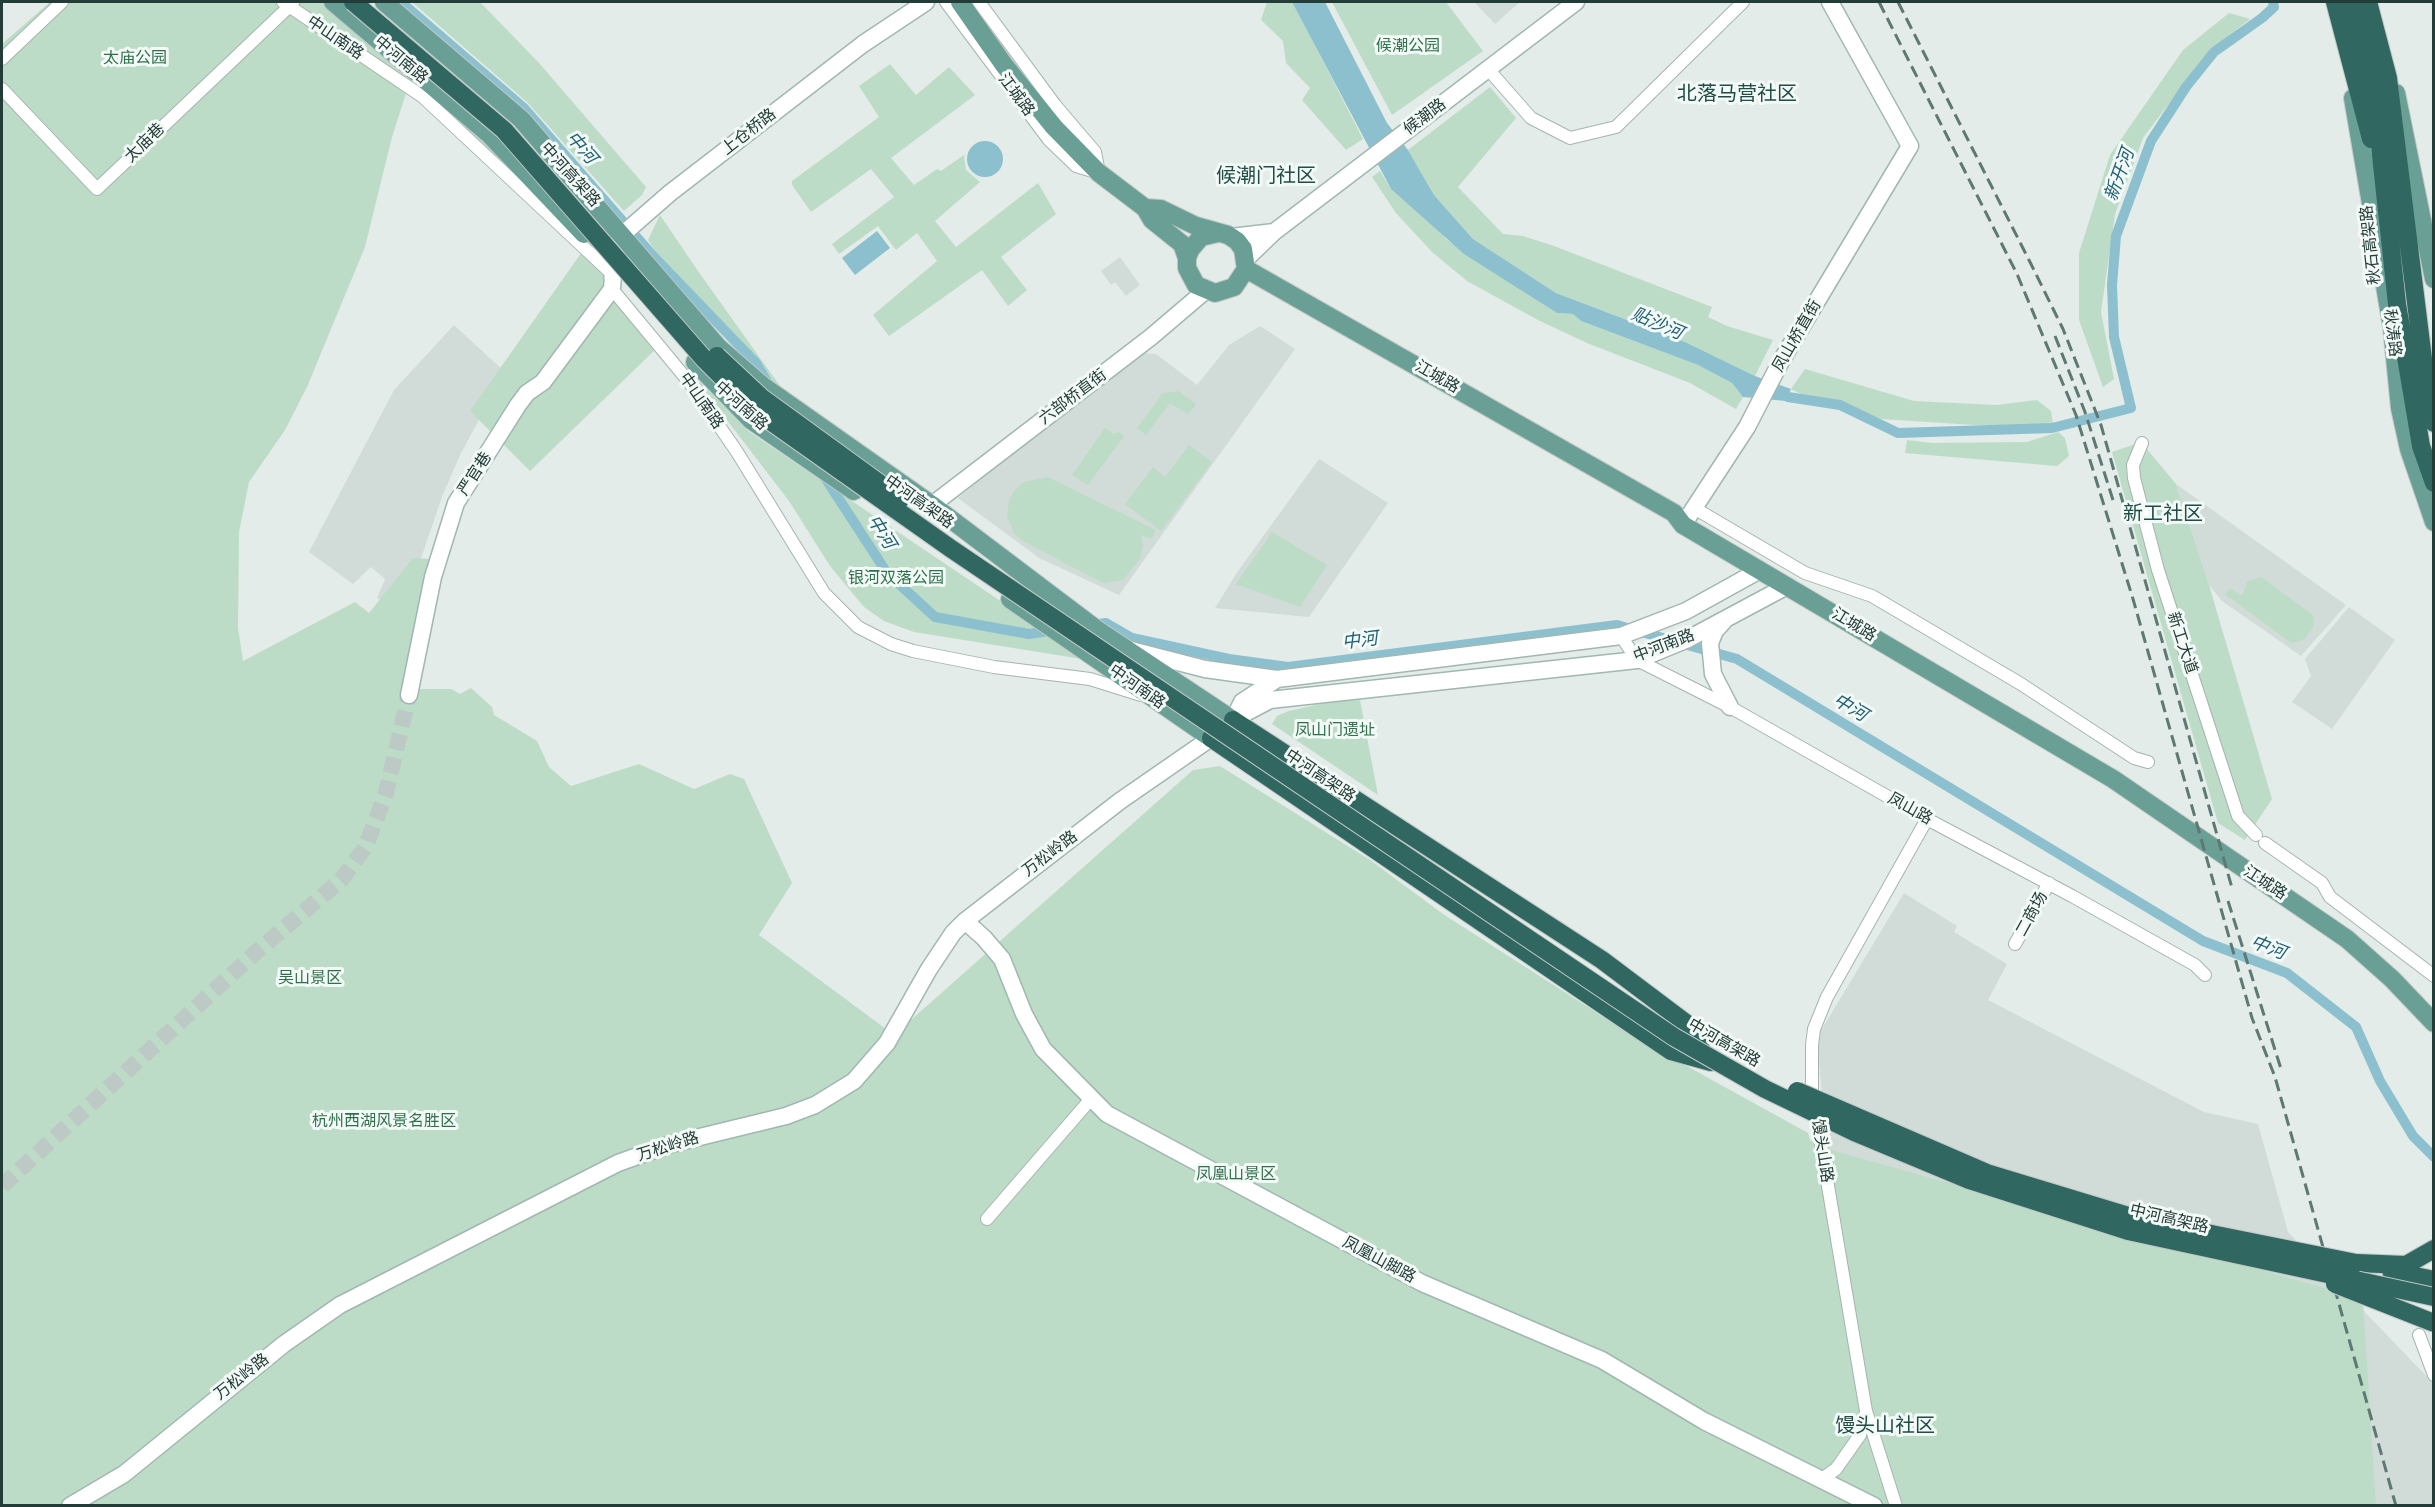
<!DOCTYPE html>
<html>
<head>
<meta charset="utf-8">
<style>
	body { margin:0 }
	#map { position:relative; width:2435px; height:1507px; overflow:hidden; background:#e3ece8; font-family:Manrope,sans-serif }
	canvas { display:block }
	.frame { position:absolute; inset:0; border:3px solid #233c37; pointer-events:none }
</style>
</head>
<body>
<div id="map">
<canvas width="2435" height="1507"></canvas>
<div class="frame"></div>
</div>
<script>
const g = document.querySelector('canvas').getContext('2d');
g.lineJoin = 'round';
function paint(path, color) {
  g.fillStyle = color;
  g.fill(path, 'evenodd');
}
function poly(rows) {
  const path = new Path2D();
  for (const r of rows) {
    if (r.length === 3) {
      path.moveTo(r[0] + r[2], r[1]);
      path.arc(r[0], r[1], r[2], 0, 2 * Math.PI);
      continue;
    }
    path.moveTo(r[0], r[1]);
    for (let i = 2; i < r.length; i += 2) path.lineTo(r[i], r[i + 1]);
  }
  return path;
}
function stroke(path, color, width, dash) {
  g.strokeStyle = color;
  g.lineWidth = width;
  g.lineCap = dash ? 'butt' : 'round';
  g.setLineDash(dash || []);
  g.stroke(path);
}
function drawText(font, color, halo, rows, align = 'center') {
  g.font = font + ' Manrope,"Noto Sans SC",sans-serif';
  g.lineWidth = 6;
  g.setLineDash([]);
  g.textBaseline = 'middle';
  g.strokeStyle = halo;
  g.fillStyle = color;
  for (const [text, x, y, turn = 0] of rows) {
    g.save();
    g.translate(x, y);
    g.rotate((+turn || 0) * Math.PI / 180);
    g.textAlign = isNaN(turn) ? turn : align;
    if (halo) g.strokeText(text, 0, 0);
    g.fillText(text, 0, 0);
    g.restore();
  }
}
paint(poly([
	[1474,2,1520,2,1495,24],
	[1120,257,1140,285,1126,296,1115,282,1111,285,1101,271],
	[454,325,505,372,460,455,442,497,402,614,377,598,385,579,371,567,353,584,309,552,394,390],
	[1260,326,1295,349,1119,595,1039,558,958,498,1071,404,1145,353,1156,354,1197,385,1229,345],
	[1319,459,1388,503,1309,617,1215,608,1238,571],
	[2176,484,2346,605,2301,656,2222,601,2209,585],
	[2349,607,2395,640,2332,729,2292,702,2311,676,2305,659],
	[1904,893,1957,926,1954,932,2007,964,1988,1000,2204,1112,2258,1124,2288,1232,2433,1383,2433,1505,1896,1505,1827,1152,1817,1037]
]), '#d1dcd8');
paint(poly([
	[50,2,333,2,490,135,612,263,607,269,658,347,530,471,470,411,584,249,408,87,392,137,365,247,307,387,285,430,249,482,239,532,238,628,243,661,355,602,369,613,413,558,429,559,418,689,451,689,460,694,471,688,492,707,494,715,537,741,549,767,571,786,639,764,694,789,730,774,744,779,792,883,759,935,894,1035,1193,770,1220,766,1370,860,1443,914,1636,1038,1808,1133,1810,1140,1838,1152,2343,1293,2363,1303,2376,1505,2,1505,2,44],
	[412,2,480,2,539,63,646,187,642,195,624,211,528,103],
	[1267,2,1292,2,1304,24,1363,139,1346,150,1302,100,1310,88,1286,63,1283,41,1261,20],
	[1332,2,1446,2,1483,51,1392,115],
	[2229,13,2250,19,2208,52,2143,138,2115,214,2101,312,2114,379,2103,387,2079,320,2079,253,2110,155,2183,50],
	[890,64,916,95,949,67,975,95,891,158,914,185,937,169,941,171,964,155,966,170,980,182,935,221,956,247,1038,183,1056,214,1001,257,1027,290,1008,306,982,270,889,336,873,315,937,261,917,233,896,250,878,226,839,254,832,244,894,197,871,169,811,212,792,185,792,181,879,117,859,86],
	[1490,87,1516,118,1458,187,1503,234,1523,236,1554,246,1712,307,1708,317,1727,326,1773,340,1755,376,1685,342,1556,293,1473,239,1434,195,1408,150],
	[1380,171,1391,189,1435,226,1447,240,1557,313,1573,314,1581,321,1698,365,1732,383,1743,397,1736,409,1690,383,1587,343,1538,320,1467,281,1432,252,1396,213,1372,177],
	[660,215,698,271,785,393,781,391,739,338,659,257,648,240],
	[1805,369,1914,401,1997,405,2037,400,2051,411,2053,424,1990,426,1881,419,1838,402,1805,396,1791,389],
	[690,372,748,431,1088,660,914,632,884,621,864,607,830,566,789,501],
	[1178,391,1196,404,1188,414,1170,403,1146,435,1137,428,1163,393],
	[1105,428,1114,434,1119,432,1124,436,1088,485,1072,475],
	[2058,432,2065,438,2069,456,2057,466,1905,453,1907,440,1932,443,2027,442],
	[2141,442,2176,484,2209,585,2272,799,2245,840,2218,823,2112,452],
	[1189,445,1212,462,1161,531,1125,504,1153,467,1165,477],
	[1048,477,1156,530,1151,539,1141,535,1143,545,1140,559,1123,580,1103,583,1023,541,1014,533,1007,516,1009,501,1014,491,1024,482],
	[1272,532,1327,565,1300,607,1236,584],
	[2261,577,2313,615,2314,625,2305,639,2291,643,2225,594,2230,588,2242,596,2247,582],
	[1360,700,1378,795,1272,724,1277,716,1289,711,1329,702]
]), '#bcdcc7');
paint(poly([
	[1292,2,1325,2,1387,123,1408,150,1434,195,1473,239,1556,293,1685,342,1755,376,1791,389,1786,401,1743,397,1732,383,1698,365,1581,321,1573,314,1557,313,1464,254,1391,189],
	[985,159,18],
	[877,231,890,248,855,275,842,258]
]), '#8dc0ce');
stroke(poly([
	[401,2,524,108,654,257,756,363,769,385],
	[1775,390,1788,397,1840,405,1898,433,2052,428,2131,408,2114,337,2112,285,2116,236,2151,141,2186,87,2214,52,2262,18,2274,7,2273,2],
	[822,473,887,573,935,617,1029,634,1055,630],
	[1091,625,1106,623,1132,638,1229,659,1288,667,1617,625,1737,659,2203,941,2287,973,2356,1027,2380,1081,2413,1136,2434,1157]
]), '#8dc0ce', 10);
stroke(poly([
	[2,1186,255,953,341,880,366,846,386,793,409,695]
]), '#bdc9c5', 16, [16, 8]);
const street = poly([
	[283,2,423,97,610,272,612,289,689,382,737,452,824,593,858,627,891,644,913,651,994,667,1090,679,1141,695],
	[946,2,1049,140,1076,166,1099,173,1095,152,1055,105,979,2],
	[2,59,62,2],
	[1488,69,1531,118,1570,138,1616,127,1743,2],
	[2,89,97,189,293,3],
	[2142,443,2133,465,2134,478,2158,570,2238,816,2256,835],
	[1694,508,1805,573,1872,596,2021,684,2134,758,2148,762],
	[1621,636,1637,660,1730,707,1927,819,2072,896,2195,965,2205,975],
	[2265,843,2322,883,2330,897,2434,976],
	[2015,944,2049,883],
	[987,1219,1090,1100],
	[2419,1335,2434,1375],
	[1822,1479,1836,1469,1860,1435,1865,1415],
	[1896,1506,1866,1411,1812,1091,1812,1045,1814,1029,1827,997,1927,819]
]);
const secondary = poly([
	[1274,232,1576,2],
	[1231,237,1274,232,1246,259],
	[932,505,1151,337,1205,291],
	[1683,525,1747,427,1781,361,1910,146,1830,2],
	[1724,621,1715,631,1710,643,1713,674,1730,707],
	[1131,650,1205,669,1277,679,1621,636,1686,611,1760,570],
	[409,695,433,577,456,503,518,405,527,393,543,382,612,289,615,249,623,234,670,193,863,44,926,2],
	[1234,719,1270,700,1637,660,1688,639,1787,586],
	[965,921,984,938,1002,959,1024,1014,1043,1049,1107,1114,1422,1283,1602,1360,1704,1421,1874,1506],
	[70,1506,124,1474,284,1344,340,1305,618,1163,671,1144,786,1116,815,1105,854,1081,887,1043,929,969,953,933,965,921,1120,801,1211,738,1233,720,1242,702,1277,679]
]);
const primary = poly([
	[333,2,490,135,584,234],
	[384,2,521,119,718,347,763,386,932,505,1096,629,1233,720],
	[960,2,1004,65,1054,127,1099,173,1145,208,1161,209,1196,226,1228,235,1237,241,1243,249,1246,269,1234,287,1215,293,1196,285,1187,268,1187,258,1190,250,1201,237,1218,233],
	[2396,93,2434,279],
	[2353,98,2392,327,2400,408,2409,449,2434,522],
	[1145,208,1152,220,1182,244,1187,258],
	[1246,269,1674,513,1683,525,2113,779,2347,939,2392,979,2434,1023],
	[695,362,751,420,854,491],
	[1010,599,1211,738]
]);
const highway = poly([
	[2335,2,2371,139],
	[2351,2,2373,81,2397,304,2421,446,2434,483],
	[2368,2,2388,78,2427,391,2434,423],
	[1233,720,1602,960,1687,1024,1703,1039],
	[1211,738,1671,1051,1711,1062],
	[2356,1263,2406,1265,2434,1249],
	[2391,1271,2434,1280]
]);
stroke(street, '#a6b4af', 14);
stroke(secondary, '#a1b7b1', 19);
stroke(primary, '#c1c8c7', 20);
stroke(highway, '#c1c8c7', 20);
stroke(street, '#fff', 12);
stroke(secondary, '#fff', 16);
stroke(primary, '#699f95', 18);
stroke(highway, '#306760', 18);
stroke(poly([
	[1879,2,2017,274,2076,415,2133,599,2252,1018,2275,1077,2396,1506],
	[1898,2,2031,264,2063,329,2101,425,2232,888],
	[2055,336,2085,412,2113,500],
	[2228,901,2282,1072]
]), '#5e7873', 3, [12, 6]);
const highwayBridge = poly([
	[353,2,504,130,705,360,756,411,950,548,1674,1037,1765,1089,1854,1132,1969,1180,2128,1231,2434,1297],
	[717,356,762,398,901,499],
	[1797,1091,1987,1173,2142,1220,2356,1263],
	[2335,1284,2434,1323]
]);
stroke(highwayBridge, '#c1c8c7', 20, []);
stroke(highwayBridge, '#306760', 18);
drawText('16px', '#233c37', '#f3f9f6', [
	["中山南路",335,38,34],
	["中河南路",401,60,40],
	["江城路",1016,95,53],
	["候潮路",1425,117,-37],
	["上仓桥路",749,132,-38],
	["太庙巷",145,143,-44],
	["中河高架路",570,175,48],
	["秋石高架路",2371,245,-96],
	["秋涛路",2392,333,83],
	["凤山桥直街",1797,336,-60],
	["江城路",1437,377,30],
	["六部桥直街",1073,397,-37],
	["中山南路",701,401,55],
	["中河南路",741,406,42],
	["严官巷",475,474,-57],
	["中河高架路",919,502,35],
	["江城路",1854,625,31],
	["新工大道",2182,643,72],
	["中河南路",1664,646,-21],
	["中河南路",1137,687,35],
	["中河高架路",1320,776,34],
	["凤山路",1910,809,29],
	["万松岭路",1050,854,-37],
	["江城路",2265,883,33],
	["二商场",2032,914,-61],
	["中河高架路",1724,1043,30],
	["万松岭路",668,1147,-17],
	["馒头山路",1822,1151,81],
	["中河高架路",2169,1219,13],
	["凤凰山脚路",1379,1260,28],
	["万松岭路",242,1377,-38]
]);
drawText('16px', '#2f714d', '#f3f9f6', [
	["候潮公园",1408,47],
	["太庙公园",135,59],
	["银河双落公园",896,579],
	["凤山门遗址",1335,731],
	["吴山景区",310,979],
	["杭州西湖风景名胜区",384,1122],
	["凤凰山景区",1236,1175]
]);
drawText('italic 18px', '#206176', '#f3f9f6', [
	["中河",581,148,49],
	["新开河",2120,175,-70],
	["贴沙河",1657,324,23],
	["中河",881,532,58],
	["中河",1360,641,-7],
	["中河",1850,708,31],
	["中河",2268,948,21]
]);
drawText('20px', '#204e46', '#f3f9f6', [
	["北落马营社区",1737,94],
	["候潮门社区",1266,176],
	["新工社区",2163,514],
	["馒头山社区",1885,1426]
]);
</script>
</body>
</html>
